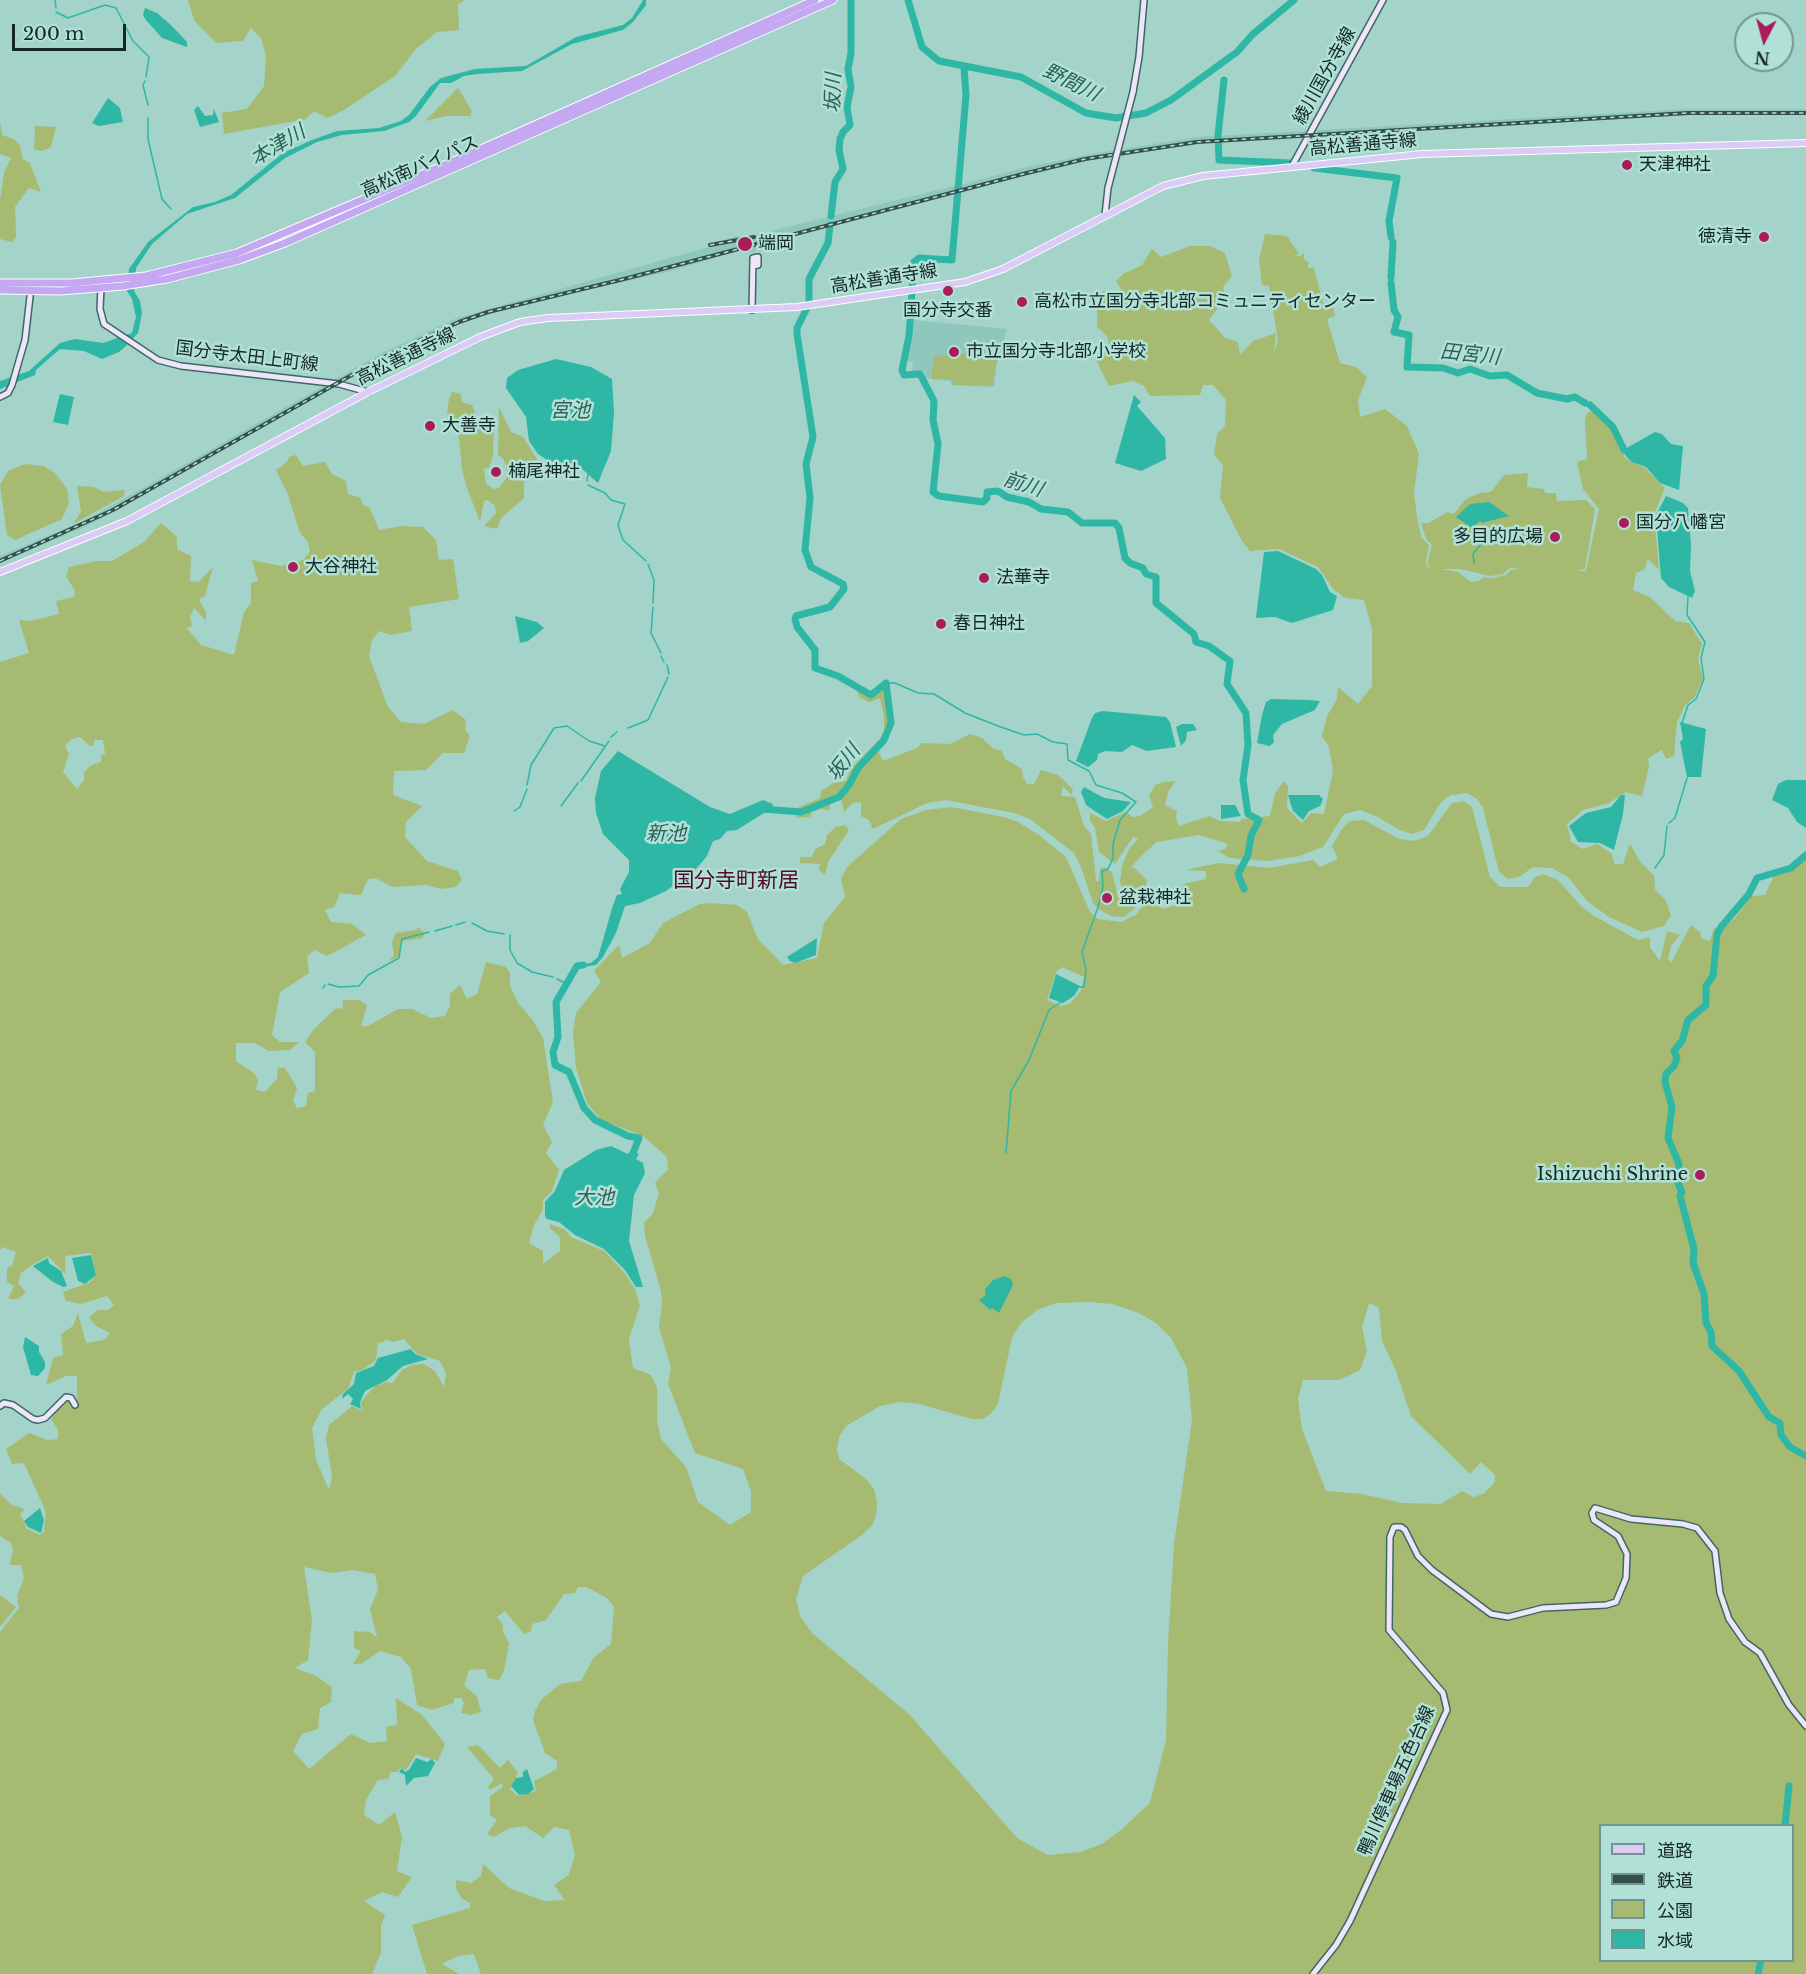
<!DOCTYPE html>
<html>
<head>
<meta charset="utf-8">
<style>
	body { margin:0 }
	#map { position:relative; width:1806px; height:1974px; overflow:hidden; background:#a3d3c9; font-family:"Libre Baskerville","Noto Sans JP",serif }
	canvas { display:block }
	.legend { position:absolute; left:1599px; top:1824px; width:195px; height:138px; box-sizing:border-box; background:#b0e0d6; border:2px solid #72968f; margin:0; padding:8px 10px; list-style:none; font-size:18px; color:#152825 }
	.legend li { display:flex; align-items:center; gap:12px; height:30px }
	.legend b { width:30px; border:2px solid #72968f }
	.north { position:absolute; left:1734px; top:12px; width:60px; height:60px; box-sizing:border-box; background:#b0e0d6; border:2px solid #72968f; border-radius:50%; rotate:186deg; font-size:16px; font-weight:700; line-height:24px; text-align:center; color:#152825 }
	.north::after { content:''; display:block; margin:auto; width:21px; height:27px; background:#aa1c59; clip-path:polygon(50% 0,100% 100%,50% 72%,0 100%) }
	.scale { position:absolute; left:12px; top:24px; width:114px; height:27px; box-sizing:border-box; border:3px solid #152825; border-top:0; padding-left:8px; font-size:18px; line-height:21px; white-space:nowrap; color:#152825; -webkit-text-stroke:4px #b0e0d6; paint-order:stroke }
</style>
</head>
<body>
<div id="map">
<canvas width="1806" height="1974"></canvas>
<ul class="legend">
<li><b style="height:8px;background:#dccbf7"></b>道路</li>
<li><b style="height:8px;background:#354f4a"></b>鉄道</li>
<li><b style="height:16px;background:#a6bb71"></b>公園</li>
<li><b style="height:16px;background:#2fb7a5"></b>水域</li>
</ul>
<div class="north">N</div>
<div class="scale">200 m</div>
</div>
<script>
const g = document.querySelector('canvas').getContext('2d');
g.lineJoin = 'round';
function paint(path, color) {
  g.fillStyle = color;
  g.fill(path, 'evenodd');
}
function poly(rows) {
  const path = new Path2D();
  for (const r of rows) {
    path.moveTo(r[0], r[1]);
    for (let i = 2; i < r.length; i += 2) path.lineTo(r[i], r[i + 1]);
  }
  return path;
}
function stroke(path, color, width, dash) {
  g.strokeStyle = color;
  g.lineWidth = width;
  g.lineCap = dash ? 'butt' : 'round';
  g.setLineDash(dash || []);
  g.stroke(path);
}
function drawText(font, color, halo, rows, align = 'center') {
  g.font = font + ' "Libre Baskerville","Noto Sans JP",serif';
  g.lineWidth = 5;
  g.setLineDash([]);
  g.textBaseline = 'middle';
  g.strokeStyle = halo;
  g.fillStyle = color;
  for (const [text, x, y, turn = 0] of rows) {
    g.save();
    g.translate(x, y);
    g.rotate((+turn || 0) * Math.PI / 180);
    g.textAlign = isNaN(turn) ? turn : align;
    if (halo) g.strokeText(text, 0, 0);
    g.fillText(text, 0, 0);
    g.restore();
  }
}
paint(poly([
	[1688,109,1806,109,1806,114,1688,115,1218,141,1085,161,960,192,960,185,1023,168,1086,155,1197,137],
	[958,185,957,192,755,245,756,251,744,254,741,250,668,272,540,300,459,323,416,342,339,384,91,524,0,563,0,556,88,519,380,354,457,318,709,247,709,244,737,236,751,236],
	[912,320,1007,329,996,368,994,387,951,385,951,381,925,378,925,372,912,372,913,362,905,361]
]), '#8fc7bd');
paint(poly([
	[188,0,465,0,458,4,459,30,437,32,416,49,395,76,344,110,327,118,314,111,306,119,224,134,222,113,247,109,264,86,266,56,261,38,251,28,243,41,216,43,194,20],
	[458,88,472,111,470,116,447,116,425,121],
	[0,121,2,135,14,139,20,145,23,159,30,163,41,192,29,188,15,207,16,237,12,242,0,239,0,200,4,173,11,158,0,154],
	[35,126,56,127,51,147,42,151,34,149],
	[1265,234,1287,236,1299,254,1294,256,1300,256,1304,253,1304,259,1309,263,1307,268,1314,268,1323,303,1332,303,1335,316,1327,319,1340,363,1356,367,1367,377,1358,400,1360,417,1385,409,1407,426,1419,454,1414,493,1418,524,1422,538,1429,545,1426,562,1428,568,1431,568,1428,566,1428,560,1432,545,1426,539,1421,523,1429,523,1447,512,1454,514,1466,499,1479,493,1491,492,1504,475,1528,473,1527,487,1544,489,1545,493,1556,493,1557,501,1586,500,1595,509,1585,569,1576,571,1586,571,1599,509,1583,489,1577,462,1587,459,1585,420,1587,413,1594,410,1612,427,1625,458,1645,468,1665,488,1654,514,1659,570,1648,559,1644,570,1636,573,1633,590,1650,597,1675,621,1689,623,1702,644,1698,659,1703,679,1694,698,1685,705,1677,722,1674,756,1666,759,1662,750,1648,758,1649,767,1642,796,1626,792,1609,803,1583,810,1567,824,1571,842,1583,849,1597,844,1611,853,1615,864,1623,864,1630,844,1641,863,1654,875,1655,890,1665,899,1671,915,1664,926,1642,932,1609,917,1587,901,1568,877,1552,868,1533,867,1519,877,1508,879,1499,872,1483,808,1477,799,1467,793,1451,795,1441,802,1424,830,1412,834,1400,830,1376,816,1360,810,1344,814,1323,847,1299,856,1268,861,1229,858,1218,851,1225,849,1228,844,1199,835,1157,842,1142,855,1128,871,1133,867,1147,880,1145,893,1136,898,1125,894,1120,882,1122,866,1129,849,1138,839,1133,837,1115,864,1099,852,1095,828,1090,821,1090,813,1106,821,1126,812,1132,817,1140,816,1153,807,1149,796,1155,785,1164,782,1176,781,1169,790,1165,805,1177,811,1176,818,1179,826,1209,816,1220,821,1239,822,1242,819,1270,816,1275,793,1284,781,1288,786,1287,808,1302,823,1311,813,1324,814,1333,771,1329,747,1322,736,1327,716,1337,699,1338,687,1358,704,1372,686,1372,629,1364,600,1345,598,1333,589,1318,567,1279,549,1250,551,1242,541,1220,498,1223,465,1214,455,1217,434,1225,426,1226,400,1213,385,1203,385,1200,395,1150,396,1144,386,1133,381,1109,386,1094,356,1109,343,1107,336,1097,327,1097,310,1103,291,1117,293,1121,289,1116,281,1123,274,1142,265,1152,249,1161,257,1190,246,1210,246,1225,253,1232,276,1223,287,1226,297,1209,320,1225,338,1238,342,1240,355,1253,341,1276,333,1274,353,1278,340,1269,286,1262,285,1259,260],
	[1510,568,1520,569,1511,570,1506,575,1492,578,1483,577,1479,581,1471,582,1458,572,1440,569,1460,569,1490,576,1503,574],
	[953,353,997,358,993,386,953,385,953,380,931,379,934,355,950,356],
	[452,392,461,394,462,402,472,405,477,419,483,424,494,423,493,455,489,468,484,469,486,484,494,489,499,488,507,477,506,465,502,457,498,456,499,407,511,432,523,437,537,459,539,467,536,477,529,472,524,477,524,498,501,518,497,529,484,526,496,513,495,506,488,500,484,501,480,522,467,488,462,469,457,420,447,413,449,399],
	[296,455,303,466,325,462,332,474,346,481,348,494,361,498,363,505,370,508,379,530,402,526,423,527,436,540,439,560,453,559,459,599,409,607,412,631,390,635,379,631,372,640,369,656,388,707,401,722,424,724,453,710,466,720,465,730,470,736,464,753,443,753,426,770,394,771,393,795,422,806,406,822,405,837,427,861,458,871,462,880,455,887,442,889,426,885,393,887,375,878,368,879,361,895,340,893,334,907,325,910,331,922,352,924,366,935,327,956,315,950,307,956,309,973,280,992,272,1035,280,1042,299,1042,290,1050,269,1051,254,1043,236,1043,236,1061,254,1073,258,1080,256,1090,265,1092,277,1079,278,1068,285,1068,297,1088,293,1101,297,1108,306,1106,308,1093,315,1091,315,1052,305,1042,314,1029,336,1008,343,1009,343,1000,360,1000,367,1006,361,1026,368,1026,398,1009,412,1009,431,1018,445,1016,450,1006,450,994,460,985,467,999,477,994,486,962,506,967,510,973,510,986,518,1003,532,1019,543,1038,553,1102,543,1125,552,1142,546,1153,559,1170,552,1191,543,1200,543,1210,534,1225,529,1243,543,1251,543,1264,560,1251,560,1237,550,1228,550,1224,564,1229,571,1237,604,1251,623,1271,635,1289,640,1305,629,1339,633,1368,651,1375,657,1387,657,1421,661,1439,686,1467,698,1502,730,1525,751,1512,751,1491,743,1469,695,1453,668,1384,671,1368,659,1327,662,1304,661,1291,645,1236,644,1223,653,1213,659,1193,655,1183,668,1169,667,1157,643,1136,601,1120,587,1103,576,1068,573,1032,576,1013,601,982,594,971,619,945,622,958,650,943,663,923,700,904,711,903,737,905,747,912,758,939,783,965,817,958,824,923,845,897,841,878,847,867,901,819,926,810,951,807,1004,817,1018,822,1039,835,1066,857,1090,912,1098,919,1121,922,1136,915,1152,893,1162,909,1173,906,1179,900,1178,893,1184,884,1206,879,1206,871,1185,870,1219,863,1269,868,1313,860,1320,867,1338,859,1332,846,1341,830,1349,821,1364,820,1399,839,1414,841,1428,836,1452,803,1464,801,1472,807,1490,877,1500,887,1528,887,1535,877,1543,874,1558,880,1582,907,1594,916,1638,940,1650,937,1650,947,1660,961,1667,931,1680,935,1671,946,1668,959,1673,964,1672,961,1691,925,1700,932,1702,939,1710,941,1714,928,1722,929,1734,919,1751,896,1765,895,1774,875,1784,874,1806,859,1806,1974,481,1974,474,1954,458,1956,442,1964,459,1974,427,1974,412,1925,470,1908,470,1903,462,1899,456,1888,456,1880,471,1883,481,1876,483,1864,509,1888,544,1901,565,1900,554,1885,569,1875,575,1855,569,1830,554,1827,543,1838,525,1826,510,1828,494,1837,487,1834,497,1820,490,1815,490,1796,503,1787,502,1783,490,1790,488,1787,494,1779,467,1747,478,1745,500,1768,508,1760,518,1773,510,1789,518,1796,536,1791,534,1781,557,1769,557,1761,545,1753,533,1720,535,1711,541,1700,560,1684,581,1681,594,1657,611,1644,614,1607,607,1598,586,1587,578,1587,575,1593,564,1594,546,1620,532,1624,531,1631,524,1634,505,1611,497,1617,503,1625,503,1631,509,1643,504,1671,499,1680,488,1678,485,1669,469,1670,464,1686,477,1696,481,1712,471,1715,461,1713,464,1703,461,1698,454,1698,454,1703,432,1710,417,1705,411,1669,401,1657,380,1651,361,1664,353,1664,361,1651,354,1648,354,1631,370,1632,377,1638,370,1609,378,1590,375,1574,352,1570,332,1573,304,1567,312,1621,308,1660,295,1668,316,1676,332,1687,331,1702,320,1708,318,1729,302,1734,293,1751,309,1769,351,1734,370,1743,387,1741,386,1727,397,1725,396,1698,422,1715,445,1744,438,1761,416,1754,406,1770,401,1767,397,1772,391,1772,388,1779,378,1780,366,1800,364,1815,379,1825,395,1812,402,1837,397,1871,412,1877,398,1897,382,1892,364,1901,385,1915,381,1926,381,1953,372,1974,0,1974,0,1632,19,1608,17,1596,24,1578,21,1565,10,1565,13,1550,11,1543,0,1536,0,1493,12,1505,25,1509,20,1514,27,1529,40,1535,44,1532,46,1512,24,1463,12,1464,6,1449,29,1433,48,1440,58,1439,58,1430,51,1419,61,1403,68,1399,77,1402,77,1376,66,1376,46,1385,53,1358,63,1355,61,1334,73,1326,78,1313,86,1343,104,1340,110,1333,96,1326,89,1317,98,1310,108,1310,114,1305,107,1296,81,1304,66,1301,63,1292,89,1283,96,1275,91,1253,65,1256,65,1274,48,1256,32,1265,21,1273,18,1283,26,1293,17,1299,8,1299,14,1286,7,1282,7,1268,12,1266,16,1252,2,1247,0,1250,0,662,29,653,19,620,31,621,59,614,56,601,74,597,75,591,66,576,69,567,97,561,112,561,144,542,161,523,177,537,177,549,191,556,190,581,199,582,213,567,205,596,199,599,206,613,206,621,194,608,190,617,192,626,187,628,201,645,234,655,244,612,251,603,251,583,258,581,252,560,281,566,303,560,310,552,308,542,300,533,287,492,276,470,287,462,289,457],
	[80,737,90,746,94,745,94,740,103,740,105,754,101,756,101,762,90,766,84,773,84,780,77,789,63,772,69,754,65,746,72,739],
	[1062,967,1084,977,1081,990,1076,997,1069,1004,1061,1006,1047,1000,1056,972],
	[1089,1302,1112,1304,1139,1313,1156,1323,1171,1338,1187,1368,1192,1420,1174,1544,1168,1644,1166,1740,1150,1803,1122,1829,1102,1844,1080,1852,1048,1855,1017,1838,910,1715,812,1633,800,1616,796,1599,803,1576,862,1535,872,1525,876,1516,877,1502,874,1489,866,1479,839,1459,837,1449,839,1437,846,1426,880,1406,901,1402,919,1404,972,1419,982,1419,991,1414,998,1404,1012,1337,1022,1322,1037,1310,1056,1303],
	[1369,1303,1379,1308,1382,1341,1396,1371,1411,1416,1470,1474,1481,1462,1495,1475,1495,1482,1483,1494,1473,1497,1462,1491,1441,1504,1402,1503,1362,1494,1326,1491,1302,1429,1298,1399,1303,1380,1339,1380,1360,1370,1367,1351,1362,1327],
	[385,1339,392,1342,404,1339,417,1354,440,1361,446,1373,444,1387,435,1371,424,1364,412,1365,402,1370,393,1383,386,1382,375,1386,361,1402,363,1411,352,1406,329,1425,326,1438,332,1477,329,1490,316,1460,312,1428,322,1409,348,1389,354,1372,362,1370,376,1360,378,1343,384,1342],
	[1600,1826,1792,1826,1792,1960,1600,1960],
	[25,464,44,466,55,473,67,489,69,503,62,519,15,540,7,535,0,485,8,471],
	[77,486,94,487,104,492,125,490,124,496,73,524,81,512],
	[885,686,889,712,888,726,879,753,883,761,917,748,922,743,950,744,970,734,982,738,994,749,1002,751,1005,759,1022,769,1023,777,1027,784,1034,784,1041,770,1058,775,1073,789,1071,795,1063,786,1061,796,1075,797,1084,826,1091,834,1096,881,1099,881,1100,869,1104,867,1112,872,1118,897,1136,908,1123,917,1111,916,1100,910,1093,903,1081,867,1074,853,1030,819,1014,813,946,800,927,803,873,829,869,820,861,816,861,802,853,803,844,812,840,793,832,796,829,810,821,809,812,812,810,817,797,818,795,809,820,798,821,791,833,783,846,781,851,768,880,739,884,730,884,716,880,698,870,702,860,698,857,691,874,697],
	[845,825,849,830,828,862,825,875,819,870,820,864,800,863,800,857,812,857,815,849,825,844,827,835,836,827],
	[418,927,425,933,422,938,402,941,399,956,388,962,394,956,392,942,396,933,416,930],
	[0,1595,16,1607,0,1627]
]), '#a6bb71');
paint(poly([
	[643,0,646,0,646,5,633,22,623,30,572,44,522,71,477,74,464,76,451,83,440,83,416,116,409,122,384,131,342,135,317,142,285,158,235,198,187,214,152,244,136,268,134,291,140,301,142,313,138,333,126,346,119,352,102,359,84,351,60,349,36,370,35,375,0,389,0,381,29,371,60,343,75,339,103,343,132,333,136,317,132,299,127,291,129,269,148,242,193,207,215,202,231,195,283,153,312,140,337,131,379,128,401,121,409,115,430,87,441,78,475,69,526,66,576,37,623,25,632,18],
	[145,8,157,13,171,25,187,42,187,47,162,38,146,20,143,15],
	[108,98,120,108,123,122,99,126,92,123],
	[198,106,205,116,213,115,214,109,219,122,200,127,194,110],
	[556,359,591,367,612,379,614,413,611,451,598,483,581,468,549,461,538,454,529,441,526,417,506,388,507,378,518,370],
	[60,394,74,397,68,425,53,422],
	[1134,395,1141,402,1137,406,1165,438,1166,459,1141,471,1115,463],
	[1655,432,1662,434,1671,444,1683,446,1679,490,1660,483,1646,467,1632,462,1625,455,1623,450],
	[1666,496,1683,503,1688,508,1691,545,1690,571,1695,591,1692,598,1669,587,1661,578,1656,515],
	[1489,502,1509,516,1482,523,1480,521,1472,528,1456,517,1470,504],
	[1278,551,1316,569,1322,575,1330,592,1337,596,1333,610,1292,623,1275,617,1256,618,1264,552],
	[515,616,537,622,544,628,528,641,520,643],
	[1271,699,1309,700,1320,701,1315,710,1282,724,1273,735,1274,742,1270,746,1257,743,1262,715,1266,702],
	[1103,711,1166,717,1170,722,1176,747,1147,751,1132,745,1122,752,1105,751,1098,754,1097,760,1088,767,1076,761,1092,718,1095,713],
	[1680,722,1706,729,1701,777,1687,777,1680,742,1683,739],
	[1182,724,1193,724,1197,730,1187,732,1186,740,1181,746,1176,727],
	[618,751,710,807,730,814,763,800,773,804,771,813,764,813,737,830,727,831,720,839,713,841,707,856,697,868,666,891,640,903,625,906,616,933,603,957,596,965,578,968,574,964,591,963,598,957,613,905,617,895,622,894,620,889,629,872,629,860,603,834,596,813,595,798,601,771],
	[1786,780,1806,780,1806,828,1797,822,1788,808,1772,800,1778,784],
	[1084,787,1104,798,1131,802,1123,811,1107,819,1086,805,1081,792],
	[1288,795,1319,795,1323,799,1320,806,1309,811,1303,820,1293,811],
	[1621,795,1625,795,1623,814,1614,850,1600,843,1578,842,1569,826,1586,813,1611,807],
	[1221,805,1235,805,1241,816,1221,819],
	[817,938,816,955,795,963,790,961,787,957],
	[1056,974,1080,986,1074,996,1063,1003,1049,998],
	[611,1146,628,1154,631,1150,639,1154,636,1159,643,1163,645,1173,634,1195,629,1241,643,1287,636,1287,625,1270,604,1249,575,1235,559,1222,547,1219,545,1216,545,1202,555,1191,564,1170,596,1150],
	[91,1255,96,1275,85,1284,78,1281,72,1258],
	[48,1258,49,1263,61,1271,67,1286,63,1287,53,1282,33,1266],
	[1004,1276,1011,1279,1013,1285,999,1313,992,1308,990,1310,979,1300,985,1296,985,1289,993,1280],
	[25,1337,39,1346,39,1352,45,1362,45,1368,38,1376,31,1375,23,1347],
	[411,1349,415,1354,428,1359,403,1366,387,1380,365,1391,360,1402,361,1409,350,1404,353,1399,348,1394,342,1399,343,1394,354,1384,356,1373,374,1366,378,1358],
	[40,1508,44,1520,41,1533,28,1527,24,1521],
	[416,1758,427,1762,432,1759,435,1763,428,1776,414,1778,406,1786,405,1775,399,1772,402,1768,405,1772,409,1770],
	[527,1769,534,1789,528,1794,519,1795,511,1786,516,1778,523,1777,523,1772]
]), '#2fb7a5');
stroke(poly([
	[55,0,56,8],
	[56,12,68,18,105,5,116,8,133,41,149,57,146,77],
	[145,81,143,85,148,105],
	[148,118,148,139,162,199,171,209],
	[587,481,588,474],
	[588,485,605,493,611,500,625,504,618,525,623,540,646,561],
	[648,564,654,580,653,603],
	[1474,564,1473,554,1481,544,1494,542],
	[653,607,651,633,661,653],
	[661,656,664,662],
	[667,665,669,674],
	[886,683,895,683,918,693,934,694,965,713,998,726,1024,735,1037,734,1053,742,1067,744,1068,760,1089,771,1096,785,1122,793,1136,802,1120,820,1113,844,1113,858,1108,869,1102,871,1103,887,1098,907,1082,952,1086,970,1084,987,1080,987],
	[1682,723,1688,705,1696,699,1704,679,1701,658,1705,642,1687,615,1688,597],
	[628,728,648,720,668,677],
	[611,737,617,732],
	[581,781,609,741],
	[527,785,531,765,554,728,567,726,589,741,605,746],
	[561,806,578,783],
	[514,811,520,807,527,789],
	[1669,823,1675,818,1687,778],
	[1655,868,1664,855,1667,826],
	[472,923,487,931,504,934],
	[456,925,465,922],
	[435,931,452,926],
	[510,935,510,950,517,963,532,972,553,977],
	[557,979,565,983],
	[328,984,339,987,359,986,368,975,399,958,402,939,429,932],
	[323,988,325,985],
	[1006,1153,1011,1091,1029,1060,1049,1010,1061,1002]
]), '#2fb7a5', 1.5);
stroke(poly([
	[908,0,922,47,939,61,1021,77,1086,113,1116,118,1146,113,1171,100,1237,52,1253,34,1294,0],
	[964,67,966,95,952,260,919,258,914,262,909,336,902,370,904,375,920,374,934,401,933,420,938,444,933,492,939,496,983,502,987,498,987,492,998,491,1007,497,1029,502,1041,509,1068,512,1082,523,1115,523,1119,528,1125,558,1130,563,1143,568,1146,574,1156,577,1156,603,1194,634,1196,642,1209,646,1230,661,1227,684,1246,713,1248,745,1243,780,1248,814,1259,820,1251,836,1248,855,1238,874,1244,889],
	[1224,80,1218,135,1219,160,1290,163],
	[1314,168,1397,178,1389,221,1391,237],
	[831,216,835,182,843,169,839,150,840,139,843,132,850,125,847,107,851,87,848,69,851,53,851,0],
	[1391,277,1393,242],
	[1391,283,1394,310,1398,317,1394,332,1409,335,1407,367,1443,368,1458,373,1470,369,1490,376,1507,375,1537,393,1567,399,1575,397,1585,403],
	[1590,405,1613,427,1624,450],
	[763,809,801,812,839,797,849,785,858,768,884,740,891,723,886,683,871,695,838,676,815,668,815,650,797,627,795,619,796,616,830,607,844,589,843,584,811,567,805,550,810,498,806,464,813,437,797,334,797,328,809,304,809,279,828,243,830,225],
	[1806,855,1791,868,1757,878,1749,894,1721,927,1717,934,1713,976,1706,986,1706,1005,1688,1020,1682,1041,1674,1051,1677,1058,1674,1066,1666,1074,1665,1082,1672,1107,1668,1138,1679,1164,1678,1183,1682,1192,1680,1196,1694,1249,1693,1263,1704,1294,1706,1323,1711,1332,1712,1346,1739,1371,1769,1417,1780,1423,1781,1435,1790,1447,1806,1456],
	[583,965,577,966,556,1002,558,1037,553,1052,555,1065,569,1072,584,1108,595,1120,628,1136,639,1138,631,1158],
	[1785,1826,1789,1786],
	[1758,1974,1761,1960]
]), '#2fb7a5', 7);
const secondary = poly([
	[1133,92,1139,57,1144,0],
	[1292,166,1383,0],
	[1105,215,1108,188],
	[101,287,100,309,104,324,158,360,181,366,339,384,368,392],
	[752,310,753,258,758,257,758,265,753,266],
	[0,397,8,393,12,385,25,340,31,288],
	[0,1406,4,1403,13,1405,33,1419,38,1420,45,1418,66,1397,71,1398,75,1405],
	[1313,1974,1336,1945,1350,1921,1447,1710,1443,1693,1389,1630,1390,1537,1394,1527,1401,1527,1405,1530,1418,1556,1432,1570,1491,1614,1508,1617,1543,1608,1606,1605,1616,1602,1626,1578,1627,1554,1618,1536,1594,1520,1592,1513,1595,1508,1631,1519,1683,1524,1697,1528,1715,1551,1720,1593,1729,1619,1745,1642,1760,1653,1789,1705,1806,1726]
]);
const primary = poly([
	[0,572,127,521,368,392,480,337,520,322,548,318,797,307,965,282,1003,269,1163,186,1203,176,1422,154,1806,143]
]);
const highway = poly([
	[0,283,72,283,146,276,237,253,461,158,815,0],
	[0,290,61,291,123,286,167,279,239,260,285,243,833,0]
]);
stroke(secondary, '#3d6961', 8);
stroke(primary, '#fff', 8);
stroke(highway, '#fff', 9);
stroke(secondary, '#eee5fb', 5);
stroke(primary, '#dccbf7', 6);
stroke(highway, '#c5a8f2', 7);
const rail = poly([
	[710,245,754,237],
	[0,561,113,510,380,359,459,322,488,312,628,278,1023,174,1085,159,1197,142,1688,113,1806,113]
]);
stroke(rail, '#354f4a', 4);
stroke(rail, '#b0e0d6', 1.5, [4.5]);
const secondaryBridge = poly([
	[1108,188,1133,92]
]);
stroke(secondaryBridge, '#3d6961', 8, []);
stroke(secondaryBridge, '#eee5fb', 5);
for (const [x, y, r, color] of [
	[1627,165,6,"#aa1c59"],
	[1764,237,6,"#aa1c59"],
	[745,244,8,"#aa1c59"],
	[948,291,6,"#aa1c59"],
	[1022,302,6,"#aa1c59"],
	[954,352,6,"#aa1c59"],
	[430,426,6,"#aa1c59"],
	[496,472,6,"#aa1c59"],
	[1624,523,6,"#aa1c59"],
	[1555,537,6,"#aa1c59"],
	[293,567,6,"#aa1c59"],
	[984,578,6,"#aa1c59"],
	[941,624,6,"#aa1c59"],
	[1107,898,6,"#aa1c59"],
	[1700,1175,6,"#aa1c59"]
]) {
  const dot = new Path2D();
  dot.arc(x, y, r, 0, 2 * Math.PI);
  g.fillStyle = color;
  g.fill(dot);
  stroke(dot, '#b0e0d6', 2);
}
drawText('18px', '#152825', '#b0e0d6', [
	["綾川国分寺線",1325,76,-61],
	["高松善通寺線",1363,145,-5],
	["高松南バイパス",420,167,-24],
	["高松善通寺線",884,279,-9],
	["国分寺太田上町線",247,357,7],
	["高松善通寺線",406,357,-26],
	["鴨川停車場五色台線",1397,1781,-66]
]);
drawText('18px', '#152825', '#b0e0d6', [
	["天津神社",1639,165],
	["徳清寺",1752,237,"right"],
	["端岡",758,244],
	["高松市立国分寺北部コミュニティセンター",1034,302],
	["国分寺交番",948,311,"center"],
	["市立国分寺北部小学校",966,352],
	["大善寺",442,426],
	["楠尾神社",508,472],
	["国分八幡宮",1636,523],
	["多目的広場",1543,537,"right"],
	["大谷神社",305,567],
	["法華寺",996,578],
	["春日神社",953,624],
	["盆栽神社",1119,898],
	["Ishizuchi Shrine",1688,1175,"right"]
], 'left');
drawText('italic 20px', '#2c6158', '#b0e0d6', [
	["野間川",1071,83,26],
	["坂川",834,93,-89],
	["本津川",278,146,-31],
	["田宮川",1470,355,6],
	["宮池",570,411],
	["前川",1023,485,18],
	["坂川",844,763,-52],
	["新池",666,834],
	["大池",594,1198]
]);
drawText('21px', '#4e0b27', '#b0e0d6', [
	["国分寺町新居",736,881]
]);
</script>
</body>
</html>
